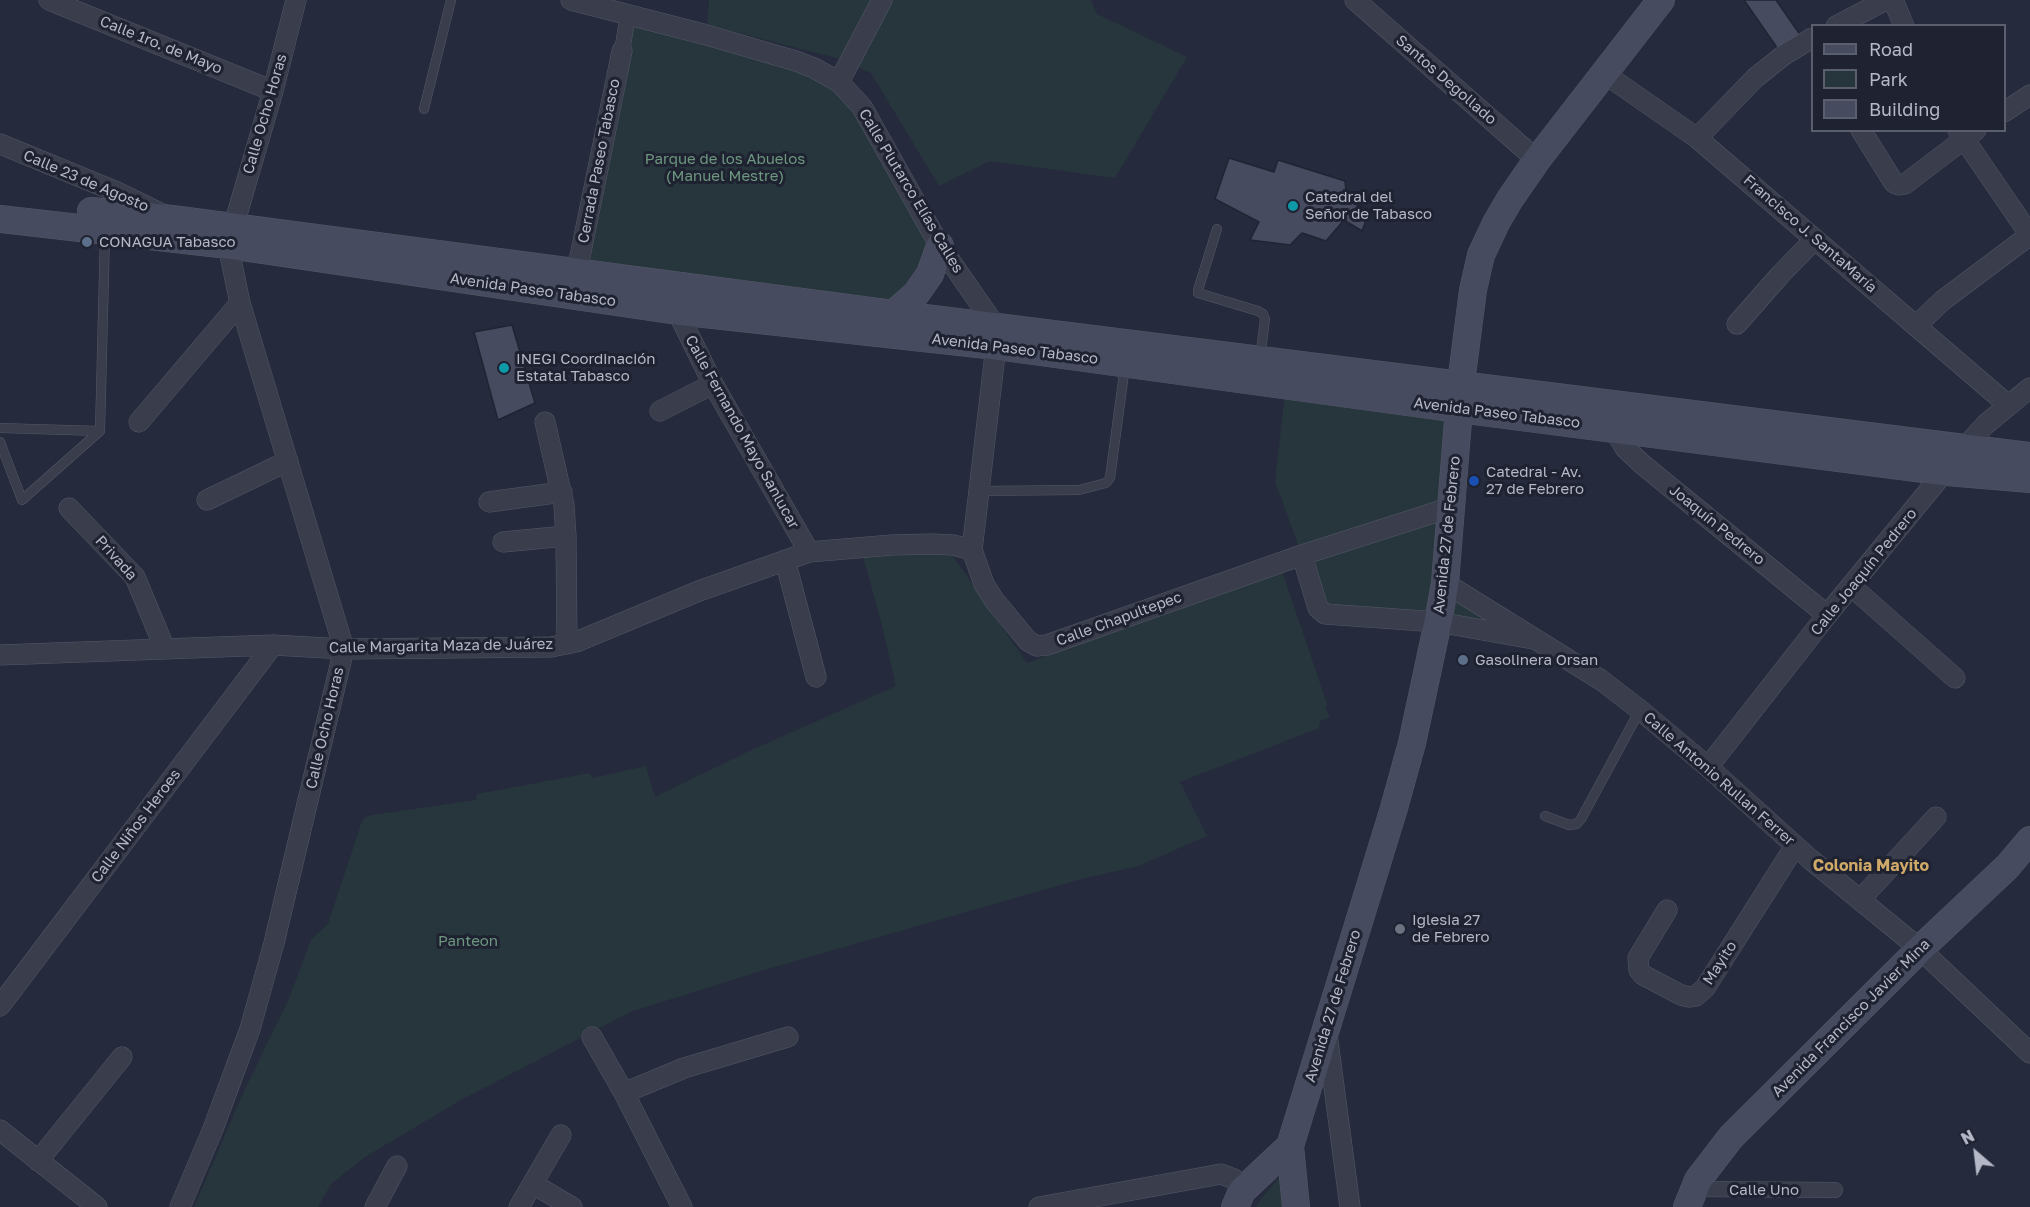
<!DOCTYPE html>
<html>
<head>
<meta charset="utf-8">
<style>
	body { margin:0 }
	#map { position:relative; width:2030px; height:1207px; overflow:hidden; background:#252a3c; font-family:"Golos Text",sans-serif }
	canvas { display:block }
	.legend { position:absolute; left:1811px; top:24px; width:195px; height:108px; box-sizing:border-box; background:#1e2231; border:2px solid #5a5e6d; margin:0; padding:8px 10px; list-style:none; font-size:18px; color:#b4b8c7 }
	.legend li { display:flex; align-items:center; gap:12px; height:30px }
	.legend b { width:30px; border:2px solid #5a5e6d }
	.north { position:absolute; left:1946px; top:1123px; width:60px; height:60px; -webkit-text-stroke:4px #1e2231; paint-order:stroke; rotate:332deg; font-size:16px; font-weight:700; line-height:24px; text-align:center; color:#b4b8c7 }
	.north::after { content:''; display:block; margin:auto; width:21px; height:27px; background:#b4b8c7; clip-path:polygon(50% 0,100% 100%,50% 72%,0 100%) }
</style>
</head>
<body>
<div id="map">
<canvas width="2030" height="1207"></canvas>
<ul class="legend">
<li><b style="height:8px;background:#474b5f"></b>Road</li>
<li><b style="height:16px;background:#27363d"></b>Park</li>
<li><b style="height:16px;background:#464b60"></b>Building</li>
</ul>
<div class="north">N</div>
</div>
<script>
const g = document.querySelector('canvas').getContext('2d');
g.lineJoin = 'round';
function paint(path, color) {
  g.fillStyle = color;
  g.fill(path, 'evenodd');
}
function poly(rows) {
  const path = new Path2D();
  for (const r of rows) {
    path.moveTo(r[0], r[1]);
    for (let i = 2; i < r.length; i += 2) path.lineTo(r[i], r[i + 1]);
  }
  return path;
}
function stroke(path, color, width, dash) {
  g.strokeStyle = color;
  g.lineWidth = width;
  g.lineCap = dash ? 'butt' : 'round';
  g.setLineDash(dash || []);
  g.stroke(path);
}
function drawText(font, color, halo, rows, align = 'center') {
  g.font = font + ' "Golos Text",sans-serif';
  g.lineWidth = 6;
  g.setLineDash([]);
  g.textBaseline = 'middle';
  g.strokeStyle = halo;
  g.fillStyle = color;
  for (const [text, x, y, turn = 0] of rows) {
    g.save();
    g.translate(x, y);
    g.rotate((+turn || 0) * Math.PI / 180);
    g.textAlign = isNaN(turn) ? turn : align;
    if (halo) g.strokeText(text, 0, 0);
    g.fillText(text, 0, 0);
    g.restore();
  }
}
paint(poly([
	[709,0,1091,0,1097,14,1187,57,1115,178,990,161,939,186,871,73,840,59,707,25],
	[628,15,839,82,940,246,893,314,577,271],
	[1286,385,1458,409,1445,583,1533,639,1333,616,1302,555,1275,481],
	[949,553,955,559,1027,663,1281,568,1320,683,1327,705,1325,707,1330,717,1320,721,1319,728,1180,782,1207,836,1138,866,1078,880,764,970,630,1012,461,1100,365,1157,331,1184,318,1207,194,1207,244,1091,288,1001,311,940,328,924,362,821,366,817,372,815,476,800,477,794,590,773,592,778,646,766,655,797,745,753,896,686,881,621,863,557],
	[1280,1176,1287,1207,1256,1207,1259,1202]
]), '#27363d');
const building = poly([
	[1744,0,1776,0,1801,36,1780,52,1744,0],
	[1229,158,1274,172,1278,160,1345,181,1347,201,1370,210,1362,231,1344,220,1326,241,1302,233,1290,245,1250,240,1259,222,1215,199,1229,158],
	[512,325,535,403,498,420,474,332,512,325]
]);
paint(building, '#464b60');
stroke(building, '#202433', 1.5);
const service = poly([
	[424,109,451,0],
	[1217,229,1198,290,1198,293,1258,311,1263,314,1265,319,1260,359],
	[0,428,100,431],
	[0,442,22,500,100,431,105,234],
	[979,491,1079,490,1106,483,1110,478,1125,366],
	[1545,816,1569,825,1577,824,1581,819,1640,710]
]);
const pedestrian = poly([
	[622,51,628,15],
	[1692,1189,1835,1190]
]);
const minor = poly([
	[49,0,273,91],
	[571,0,703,34,796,61,814,68,839,82,862,107,940,246,996,327,996,346,972,550,984,584,994,600,1028,641,1037,646,1047,645,1302,555,1318,608,1325,614,1438,622,1533,639],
	[1355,0,1537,160],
	[1893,0,1904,26],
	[1836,26,1886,0],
	[1605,74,1697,138,2008,405],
	[839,82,882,0],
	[2004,112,2030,95],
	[1861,130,1894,183,1899,185,1905,184,1976,130],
	[1697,138,1755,78,1784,55,1812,38],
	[0,144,117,192,162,214],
	[577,271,622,51],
	[677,311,713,384,809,552],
	[1737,324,1780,275,1815,239],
	[1916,326,1942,301,2030,235,1958,130],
	[660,411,713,384],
	[139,422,240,303],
	[545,422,564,505,566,536,567,644],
	[1613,427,1625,448,1642,464,1827,615],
	[207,500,288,461],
	[489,502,562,492],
	[69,508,135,577,165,649],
	[503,542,566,536],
	[1302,555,1452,507],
	[785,560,816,677],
	[1445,583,1601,680,1640,710,1708,767,1810,859,1920,949,2030,1053],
	[1851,586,1955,678],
	[0,655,273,645,344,649,551,647,576,642,699,591,809,552,892,545,932,544,953,545,972,550],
	[1708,767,1827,615,1964,448,1986,424,2030,388],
	[1860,900,1936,817],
	[1667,910,1638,958,1639,970,1643,975,1681,995,1689,997,1696,996,1705,988,1795,846],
	[0,1006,273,645],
	[1327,1034,1350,1207],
	[592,1037,624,1093,682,1207],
	[624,1093,684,1068,788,1037],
	[0,1130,97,1207],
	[38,1161,122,1057],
	[533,1184,572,1207],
	[180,1207,213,1129,250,1029,274,943,344,649,240,303,228,245,273,91,296,0],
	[375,1207,397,1166],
	[519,1207,561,1135],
	[1039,1207,1221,1174,1234,1179,1242,1191]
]);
const secondary = poly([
	[91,211,172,219,893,314,2030,456],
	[0,219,228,245,677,311,996,346,1458,409,1947,472,2030,479],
	[893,314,916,294,930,274,940,246],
	[1235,1207,1242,1191,1290,1146],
	[1296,1207,1290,1146,1394,808,1412,743,1438,622,1445,583,1461,383,1473,290,1481,255,1496,223,1510,199,1537,160,1661,0],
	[1687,1207,1698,1180,1731,1137,1920,949,2007,867,2030,840]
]);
stroke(service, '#545867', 10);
stroke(pedestrian, '#545867', 16);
stroke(minor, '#545867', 21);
stroke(secondary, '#545867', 28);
stroke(service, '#393d4c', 9);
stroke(pedestrian, '#393d4c', 15);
stroke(minor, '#393d4c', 20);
stroke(secondary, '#474b5f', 27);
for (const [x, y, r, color] of [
	[1293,206,6,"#0f9aa8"],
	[87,242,6,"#5c6f8a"],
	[504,368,6,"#0f9aa8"],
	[1474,481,6,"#1a4fb4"],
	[1463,660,6,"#5c6f8a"],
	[1400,929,6,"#6b7280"]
]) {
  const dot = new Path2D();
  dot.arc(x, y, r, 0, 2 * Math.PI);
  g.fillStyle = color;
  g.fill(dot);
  stroke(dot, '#1e2231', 2);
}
drawText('15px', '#b4b8c7', '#1e2231', [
	["Calle 1ro. de Mayo",161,45,22],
	["Santos Degollado",1446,80,41],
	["Calle Ocho Horas",265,114,-74],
	["Cerrada Paseo Tabasco",599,161,-79],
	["Calle 23 de Agosto",86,181,23],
	["Calle Plutarco Elías Calles",911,191,59],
	["Francisco J. SantaMaría",1810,234,41],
	["Avenida Paseo Tabasco",533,290,8],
	["Avenida Paseo Tabasco",1015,349,7],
	["Avenida Paseo Tabasco",1497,413,7],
	["Calle Fernando Mayo Sanlucar",742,432,61],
	["Joaquín Pedrero",1717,525,39],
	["Avenida 27 de Febrero",1447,535,-84],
	["Privada",116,558,48],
	["Calle Joaquín Pedrero",1864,572,-51],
	["Calle Chapultepec",1119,619,-20],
	["Calle Margarita Maza de Juárez",441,646,-1],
	["Calle Ocho Horas",325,728,-77],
	["Calle Antonio Rullan Ferrer",1719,779,41],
	["Calle Niños Heroes",136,826,-53],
	["Mayito",1720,963,-57],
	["Avenida 27 de Febrero",1333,1006,-73],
	["Avenida Francisco Javier Mina",1851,1018,-45],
	["Calle Uno",1764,1190]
]);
drawText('15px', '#6d977f', '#1e2231', [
	["Parque de los Abuelos",725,159],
	["(Manuel Mestre)",725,176],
	["Panteon",468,941]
]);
drawText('15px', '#b4b8c7', '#1e2231', [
	["Catedral del",1305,197],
	["Señor de Tabasco",1305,214],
	["CONAGUA Tabasco",99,242],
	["INEGI Coordinación",516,359],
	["Estatal Tabasco",516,376],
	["Catedral - Av.",1486,472],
	["27 de Febrero",1486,489],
	["Gasolinera Orsan",1475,660],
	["Iglesia 27",1412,920],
	["de Febrero",1412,937]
], 'left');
drawText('bold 16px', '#cfa968', '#1e2231', [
	["Colonia Mayito",1871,866]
]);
</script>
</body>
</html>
